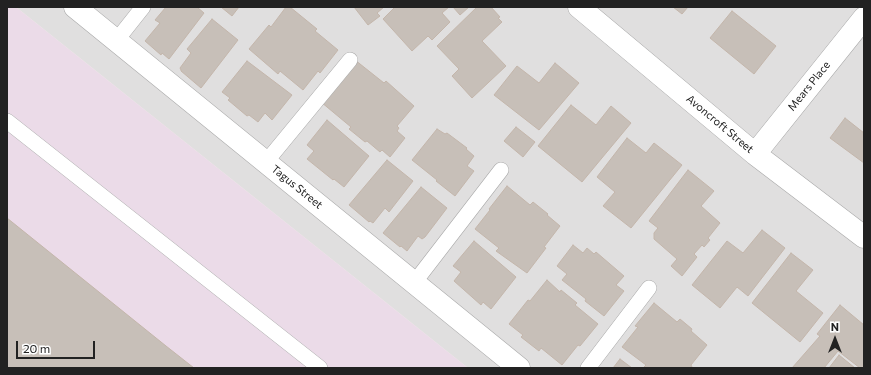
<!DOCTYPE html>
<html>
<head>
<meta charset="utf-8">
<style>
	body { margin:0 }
	#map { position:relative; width:871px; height:375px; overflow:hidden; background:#f2efe9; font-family:Commissioner,sans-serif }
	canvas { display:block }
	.frame { position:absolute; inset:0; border:8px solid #222; pointer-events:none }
	.north { position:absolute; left:815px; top:319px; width:40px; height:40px; -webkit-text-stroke:3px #fff; paint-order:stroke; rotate:0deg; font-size:11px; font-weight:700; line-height:16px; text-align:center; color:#222 }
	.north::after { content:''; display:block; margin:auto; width:14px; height:18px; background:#222; clip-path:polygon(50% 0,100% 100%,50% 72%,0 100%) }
	.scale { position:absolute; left:16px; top:341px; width:79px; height:18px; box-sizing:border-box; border:2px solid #222; border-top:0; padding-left:5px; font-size:12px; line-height:14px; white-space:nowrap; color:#222; -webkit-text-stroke:3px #fff; paint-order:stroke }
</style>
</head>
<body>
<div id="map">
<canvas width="871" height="375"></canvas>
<div class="frame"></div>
<div class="north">N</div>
<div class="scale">20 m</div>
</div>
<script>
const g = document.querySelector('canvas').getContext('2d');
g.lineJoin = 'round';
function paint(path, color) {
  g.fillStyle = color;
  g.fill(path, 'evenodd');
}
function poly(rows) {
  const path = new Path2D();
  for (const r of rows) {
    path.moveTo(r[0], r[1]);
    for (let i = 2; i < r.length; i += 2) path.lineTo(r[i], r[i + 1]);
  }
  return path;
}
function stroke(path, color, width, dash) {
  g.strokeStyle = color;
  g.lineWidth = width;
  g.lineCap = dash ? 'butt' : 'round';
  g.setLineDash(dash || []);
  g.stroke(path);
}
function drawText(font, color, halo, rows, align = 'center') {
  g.font = font + ' Commissioner,sans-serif';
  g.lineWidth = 3;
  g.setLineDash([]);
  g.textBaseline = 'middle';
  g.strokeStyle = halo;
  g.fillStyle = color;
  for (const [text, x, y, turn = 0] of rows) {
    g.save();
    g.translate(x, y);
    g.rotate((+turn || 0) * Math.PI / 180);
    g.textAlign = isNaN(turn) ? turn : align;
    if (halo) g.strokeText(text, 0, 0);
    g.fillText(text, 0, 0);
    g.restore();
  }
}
paint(poly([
	[16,7,864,7,864,368,468,368]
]), '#e0dfdf');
paint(poly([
	[7,7,16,7,468,368,7,368]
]), '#ebdbe8');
const building = poly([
	[166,7,197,7,204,13,169,59,162,53,161,55,145,41,160,23,155,20,166,7],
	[221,7,239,7,232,16,221,7],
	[286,7,290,7,317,29,315,31,338,50,320,73,318,71,303,90,280,71,278,74,249,49,269,25,271,27,286,7],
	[354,7,384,7,377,13,380,16,368,25,354,7],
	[395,7,449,7,442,13,450,22,432,40,428,36,412,51,383,19,395,7],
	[453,7,469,7,460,15,453,7],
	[477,7,491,7,500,17,498,18,502,22,482,41,506,66,472,98,452,76,459,69,437,46,477,7],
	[673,7,688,7,682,14,673,7],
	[732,11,776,46,754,74,710,38,732,11],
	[212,19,238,40,201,88,181,71,181,70,180,68,191,53,187,49,212,19],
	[355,60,384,83,386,81,414,106,397,126,399,128,397,131,405,138,390,157,382,150,380,152,367,141,365,142,349,129,351,127,321,102,355,60],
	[247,61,292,95,272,120,265,113,258,122,249,115,247,116,228,100,230,98,222,92,247,61],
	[555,63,579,83,539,130,494,95,517,66,539,83,555,63],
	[571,105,596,125,611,106,631,123,582,182,538,146,571,105],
	[845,118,864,133,864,163,830,138,845,118],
	[327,120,369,156,344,187,334,179,333,180,307,159,314,151,307,145,327,120],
	[516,127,535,142,523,157,504,141,516,127],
	[437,129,445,134,447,133,467,148,466,149,474,156,467,166,474,171,455,196,436,181,437,180,412,160,437,129],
	[627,138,646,153,654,143,682,165,631,228,603,206,615,192,597,177,627,138],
	[387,160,413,181,389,212,385,208,373,223,370,221,369,222,349,205,387,160],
	[688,170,714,191,701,206,720,223,708,238,710,240,704,247,702,245,694,254,697,257,682,276,671,266,677,259,654,239,654,233,658,228,649,221,688,170],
	[507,186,530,205,533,202,548,214,547,215,560,226,544,247,546,248,527,273,496,251,499,248,475,229,490,210,489,209,507,186],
	[421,187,447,208,425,237,422,239,418,236,407,251,401,246,400,247,383,233,421,187],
	[7,218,166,346,194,368,7,368,7,218],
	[762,230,785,248,748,296,737,287,720,308,692,285,727,241,743,253,762,230],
	[474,241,516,277,491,309,483,302,481,305,454,281,461,272,453,266,474,241],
	[573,245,583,253,587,248,594,254,596,252,624,276,616,285,624,291,604,316,585,301,586,299,562,280,567,274,557,266,573,245],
	[791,253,813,270,796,291,823,313,800,342,752,303,791,253],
	[547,280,560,292,561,290,577,303,575,305,598,324,580,346,578,345,562,365,541,348,539,351,521,337,523,335,509,324,528,300,530,301,547,280],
	[654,303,677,322,680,319,692,329,691,331,707,345,691,365,692,367,691,368,643,368,646,365,622,347,638,327,635,326,654,303],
	[840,305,864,325,864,368,860,368,838,351,824,368,792,368,820,336,817,334,840,305],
	[839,355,855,368,829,368,839,355],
	[620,359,632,368,613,368,620,359]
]);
paint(building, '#c7bfb8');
stroke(building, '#c4b6ab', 1);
const lane = poly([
	[116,41,143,7],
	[7,121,320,368],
	[266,162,350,60],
	[414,283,501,170],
	[588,368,649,288]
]);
const street = poly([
	[75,7,519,368],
	[579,7,755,154,864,237],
	[755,154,864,18]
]);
stroke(lane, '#a9a9a9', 16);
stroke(street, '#a9a9a9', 23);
stroke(lane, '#fff', 15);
stroke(street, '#fff', 22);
drawText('11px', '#222', '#fff', [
	["Mears Place",809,86,-51],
	["Avoncroft Street",720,124,40],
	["Tagus Street",297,187,39]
]);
</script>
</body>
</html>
